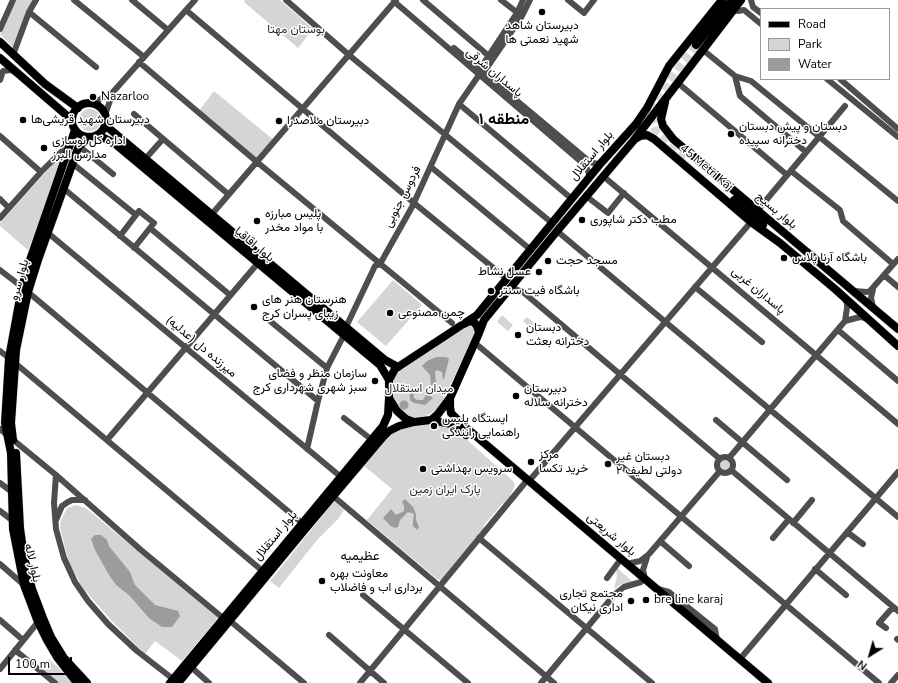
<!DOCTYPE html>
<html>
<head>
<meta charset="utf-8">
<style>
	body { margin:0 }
	#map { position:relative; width:898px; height:683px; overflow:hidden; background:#fff; font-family:"Nunito Sans",sans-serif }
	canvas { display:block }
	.legend { position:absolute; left:760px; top:8px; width:130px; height:72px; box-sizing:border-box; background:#fff; border:1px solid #999; margin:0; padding:5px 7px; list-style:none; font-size:12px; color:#000 }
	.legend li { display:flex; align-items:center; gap:8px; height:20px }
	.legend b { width:20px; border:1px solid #999 }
	.north { position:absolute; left:850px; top:635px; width:40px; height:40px; -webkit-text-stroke:3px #fff; paint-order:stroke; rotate:217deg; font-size:11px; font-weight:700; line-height:16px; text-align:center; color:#000 }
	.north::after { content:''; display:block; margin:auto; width:14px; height:18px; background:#000; clip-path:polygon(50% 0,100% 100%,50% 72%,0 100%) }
	.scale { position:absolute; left:8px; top:657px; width:64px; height:18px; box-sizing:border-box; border:2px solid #000; border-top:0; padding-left:5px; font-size:12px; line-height:14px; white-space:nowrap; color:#000; -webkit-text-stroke:3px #fff; paint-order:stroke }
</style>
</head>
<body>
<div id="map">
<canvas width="898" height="683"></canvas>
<ul class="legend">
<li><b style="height:5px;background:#000"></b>Road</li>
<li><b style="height:11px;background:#d5d5d5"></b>Park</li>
<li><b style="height:11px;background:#9c9c9c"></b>Water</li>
</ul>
<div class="north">N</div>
<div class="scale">100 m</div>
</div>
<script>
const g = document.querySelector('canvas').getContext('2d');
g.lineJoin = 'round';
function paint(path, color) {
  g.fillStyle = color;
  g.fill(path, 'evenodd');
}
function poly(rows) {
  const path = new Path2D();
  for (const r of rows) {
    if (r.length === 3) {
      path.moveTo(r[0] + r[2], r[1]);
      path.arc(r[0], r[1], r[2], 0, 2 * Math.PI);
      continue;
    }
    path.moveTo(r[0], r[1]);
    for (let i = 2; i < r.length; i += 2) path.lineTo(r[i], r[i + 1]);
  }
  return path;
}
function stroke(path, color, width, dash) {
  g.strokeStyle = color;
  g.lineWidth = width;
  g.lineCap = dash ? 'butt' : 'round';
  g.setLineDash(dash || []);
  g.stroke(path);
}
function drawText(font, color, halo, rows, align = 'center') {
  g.font = font + ' "Nunito Sans",Vazirmatn,sans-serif';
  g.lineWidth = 3;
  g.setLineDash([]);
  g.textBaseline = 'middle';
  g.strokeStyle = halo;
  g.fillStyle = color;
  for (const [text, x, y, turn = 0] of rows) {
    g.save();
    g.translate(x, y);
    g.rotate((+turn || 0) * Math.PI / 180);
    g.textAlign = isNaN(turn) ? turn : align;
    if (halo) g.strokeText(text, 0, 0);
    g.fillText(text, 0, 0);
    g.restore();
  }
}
paint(poly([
	[16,0,33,0,13,47,0,34],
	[245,0,280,0,313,29,298,48,244,2],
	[214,91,275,141,257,162,198,112],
	[90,120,11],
	[62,154,42,215,28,250,0,226,0,223],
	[393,280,422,305,386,346,357,322],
	[502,315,513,325,508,331,497,322],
	[527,317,541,329,537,334,523,321],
	[471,323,476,330,441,405,436,410,424,417,417,418,410,417,402,413,393,398,392,391,394,380,397,374,402,369],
	[420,425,437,425,450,427,464,437,513,481,515,485,510,496,505,502,502,504,484,525,483,532,442,581,437,579,367,520,392,489,363,465,391,434,406,427],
	[725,465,7],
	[335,502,344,510,338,519,317,540,279,588,270,581,333,503],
	[76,505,86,508,218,618,182,661,155,641,145,654,110,619,83,588,69,563,60,528,61,520,67,508],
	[617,568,633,582,622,584,614,589,617,576,616,569],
	[49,659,74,683,58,683,43,669]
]), '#d5d5d5');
paint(poly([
	[436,357,446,357,449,359,444,379,443,379,442,372,437,370,435,372,436,384,431,385,430,375,422,366,427,361],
	[409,386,413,390,414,398,417,400,423,400,427,393,433,398,425,405,414,403,410,400],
	[404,405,4.5],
	[405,499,413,507,416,514,416,520,419,527,417,530,413,526,413,521,414,514,408,512,400,520,398,527,395,528,389,525,388,523,383,518,391,509,396,515,404,511,404,506,402,502],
	[95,535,101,535,107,540,109,546,130,572,135,585,155,605,178,611,180,616,172,627,162,627,149,618,129,595,116,585,109,575,95,550,91,539]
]), '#9c9c9c');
stroke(poly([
	[685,158,656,132,654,127,652,118,656,103,667,84,696,45]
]), '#d9d9d9', 8, [8, 4]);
const major = poly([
	[0,42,45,84,78,108],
	[696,45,732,0],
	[0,58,72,120],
	[665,102,661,119,663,126,673,139,898,329],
	[89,120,17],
	[105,125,385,360,398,367],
	[75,130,31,257,22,287,9,358,5,423,11,453,13,529,24,585,38,622,47,640,57,657,77,683],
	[97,135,106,139,114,143,380,365,389,380],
	[635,139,640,136,647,135,654,139,751,222,780,243,835,289,898,346],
	[734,200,763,225],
	[464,324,470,321,474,322,477,326,479,333,450,398,438,414,431,420,414,422,406,419,397,411,389,398,389,380,395,369,477,315,601,163,636,124,647,108,669,66,722,0],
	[479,333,484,320,557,231,634,140,741,0],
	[450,398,450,407,451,413,464,426,768,683],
	[431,420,451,424,466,435],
	[13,440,11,423,16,350,28,292,38,260,77,151,79,146,89,137],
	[16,453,20,528,24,557,32,589,43,618,51,637,64,658,87,683],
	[170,683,383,426,388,415,389,399],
	[178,683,307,527,383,437,389,431,399,426,414,422]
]);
stroke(major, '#dbdbdb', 9);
stroke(poly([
	[74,0,144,57],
	[132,0,168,30],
	[286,0,349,55,552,223],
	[394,0,397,4,586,166,589,174,588,180],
	[423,0,490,57],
	[501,0,519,14],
	[568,0,584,13,594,0],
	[751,0,753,7,761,13],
	[186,10,414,203,507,279],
	[738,11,744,10,761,24],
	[29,12,96,67],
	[0,29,13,0],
	[454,48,590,162,597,164,601,163],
	[703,50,735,76,751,81,898,201],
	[13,55,29,12,36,0],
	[139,62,257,162,452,323],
	[480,74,484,72,522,16,530,0],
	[735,76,740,96,806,152],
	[827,79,898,137],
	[840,79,898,129],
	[0,80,3,71,11,70,15,72],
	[678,83,787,175],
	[92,104,113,92,195,0],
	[459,104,572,199],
	[134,114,228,194],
	[105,115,113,92],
	[0,136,41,172],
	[79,146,113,174],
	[146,158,163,139],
	[72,163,136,215],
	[431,167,531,250],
	[791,171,840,210,843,221,893,264],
	[603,176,898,424],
	[63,188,318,401],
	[586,196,608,213,624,193],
	[0,199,9,208],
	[757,211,845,106],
	[212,214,396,0],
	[0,218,41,172,70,143],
	[150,228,230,295],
	[557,231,898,517],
	[48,233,341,477],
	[120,236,139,211,154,223,134,248],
	[0,270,22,287],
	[884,275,898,287],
	[510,287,523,292,720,459],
	[695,287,762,342],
	[854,291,867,292,870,291,898,259],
	[28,292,302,523],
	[844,298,847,303,847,308,845,321],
	[873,307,871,298,873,289],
	[270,321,327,368],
	[346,327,375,266,380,264,412,207,459,104,479,75,480,69,517,13,523,0],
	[838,330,898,381],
	[475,343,879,683],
	[0,351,9,358],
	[15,363,265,573],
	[344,418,372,440],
	[716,420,787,480],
	[0,429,56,475,141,550,223,618],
	[107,440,258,263],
	[307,449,318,401,327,368,344,335],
	[725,465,8],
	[729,458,845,321,856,318,861,317,867,319],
	[731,470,898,611],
	[56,475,54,503,56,529,64,558,75,582,88,601,108,624,137,651,173,679],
	[529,481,751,222],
	[0,483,12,492],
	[333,496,554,683],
	[0,511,13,521],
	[56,520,62,506,68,502,72,500,85,500],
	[793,523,812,500],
	[847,532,863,544],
	[479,538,652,683],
	[773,538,789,519],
	[660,541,689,566],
	[0,564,24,585],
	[627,564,640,561,649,554,720,471],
	[815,569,846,595],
	[607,578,618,563],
	[645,579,643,570,647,557],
	[658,589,669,592,715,629,717,640],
	[363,595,468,683],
	[0,620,23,640],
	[229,620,304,683],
	[886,628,879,623,893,607],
	[329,635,384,683],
	[897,639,898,640],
	[15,650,55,683],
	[740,659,898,472],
	[191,667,209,683],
	[0,669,38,622],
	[360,683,524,484],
	[541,683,615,594,624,587,641,582],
	[891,683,898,675]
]), '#4e4e4e', 6);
stroke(major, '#000', 8);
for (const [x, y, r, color] of [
	[542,12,4,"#000"],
	[93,97,4,"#000"],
	[23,120,4,"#000"],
	[279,121,4,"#000"],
	[731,134,4,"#000"],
	[44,148,4,"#000"],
	[582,220,4,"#000"],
	[257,221,4,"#000"],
	[784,258,4,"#000"],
	[548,261,4,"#000"],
	[539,272,4,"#000"],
	[491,291,4,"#000"],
	[254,307,4,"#000"],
	[390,313,4,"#000"],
	[518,335,4,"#000"],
	[375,381,4,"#000"],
	[516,396,4,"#000"],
	[434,426,4,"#000"],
	[531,462,4,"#000"],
	[608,464,4,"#000"],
	[423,469,4,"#000"],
	[322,581,4,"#000"],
	[646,600,4,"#000"],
	[631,601,4,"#000"]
]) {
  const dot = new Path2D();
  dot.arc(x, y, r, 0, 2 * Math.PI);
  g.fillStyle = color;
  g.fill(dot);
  stroke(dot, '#fff', 1.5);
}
drawText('12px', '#000', '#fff', [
	["دبیرستان شاهد",542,26,"center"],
	["شهید نعمتی ها",542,40,"center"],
	["Nazarloo",101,97],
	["دبیرستان شهید قریشی‌ها",31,120],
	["دبیرستان ملاصدرا",287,121],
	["دبستان و پیش دبستان",739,127],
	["دخترانه سپیده",739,141],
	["اداره کل نوسازی",52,141],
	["مدارس البرز",52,155],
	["پلیس مبارزه",265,214],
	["با مواد مخدر",265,228],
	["مطب دکتر شاپوری",590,220],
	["باشگاه آرنا پلاس",792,258],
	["مسجد حجت",556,261],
	["عسل نشاط",531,272,"right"],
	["باشگاه فیت سنتر",499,291],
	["هنرستان هنر های",262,300],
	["زیبای پسران کرج",262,314],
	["چمن مصنوعی",398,313],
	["دبستان",526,328],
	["دخترانه بعثت",526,342],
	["سازمان منظر و فضای",367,374,"right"],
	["سبز شهری شهرداری کرج",367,388,"right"],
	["دبیرستان",524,389],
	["دخترانه سلاله",524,403],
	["ایستگاه پلیس",442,419],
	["راهنمایی رانندگی",442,433],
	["مرکز",539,455],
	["خرید تکسا",539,469],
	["دبستان غیر",616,457],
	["دولتی لطیف ۲",616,471],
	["سرویس بهداشتی",431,469],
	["معاونت بهره",330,574],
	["برداری اب و فاضلاب",330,588],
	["مجتمع تجاری",623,594,"right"],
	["اداری نیکان",623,608,"right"],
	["bre line karaj",654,600]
], 'left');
drawText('12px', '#2c2c2c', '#fff', [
	["بوستان مهتا",296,30],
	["میدان استقلال",419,389],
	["پارک ایران زمین",445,490]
]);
drawText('12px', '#000', '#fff', [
	["پاسداران شرقی",494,73,40],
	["بلوار استقلال",592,156,-50],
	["45 Metri Kaj",706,168,40],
	["فردوس جنوبی",403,197,-63],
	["بلوار بسیج",776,211,40],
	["بلوار اقاقیا",254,245,40],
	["بلوار سرو",20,280,-74],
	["پاسداران غربی",758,291,40],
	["میرزنده دل (عدلیه)",201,347,40],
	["بلوار شریعتی",611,535,40],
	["بلوار استقلال",276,536,-50],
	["بلوار لاله",32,563,77]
]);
drawText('13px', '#000', '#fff', [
	["عظیمیه",360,557]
]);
drawText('bold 16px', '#000', '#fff', [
	["منطقه ۱",504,120]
]);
</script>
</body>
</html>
